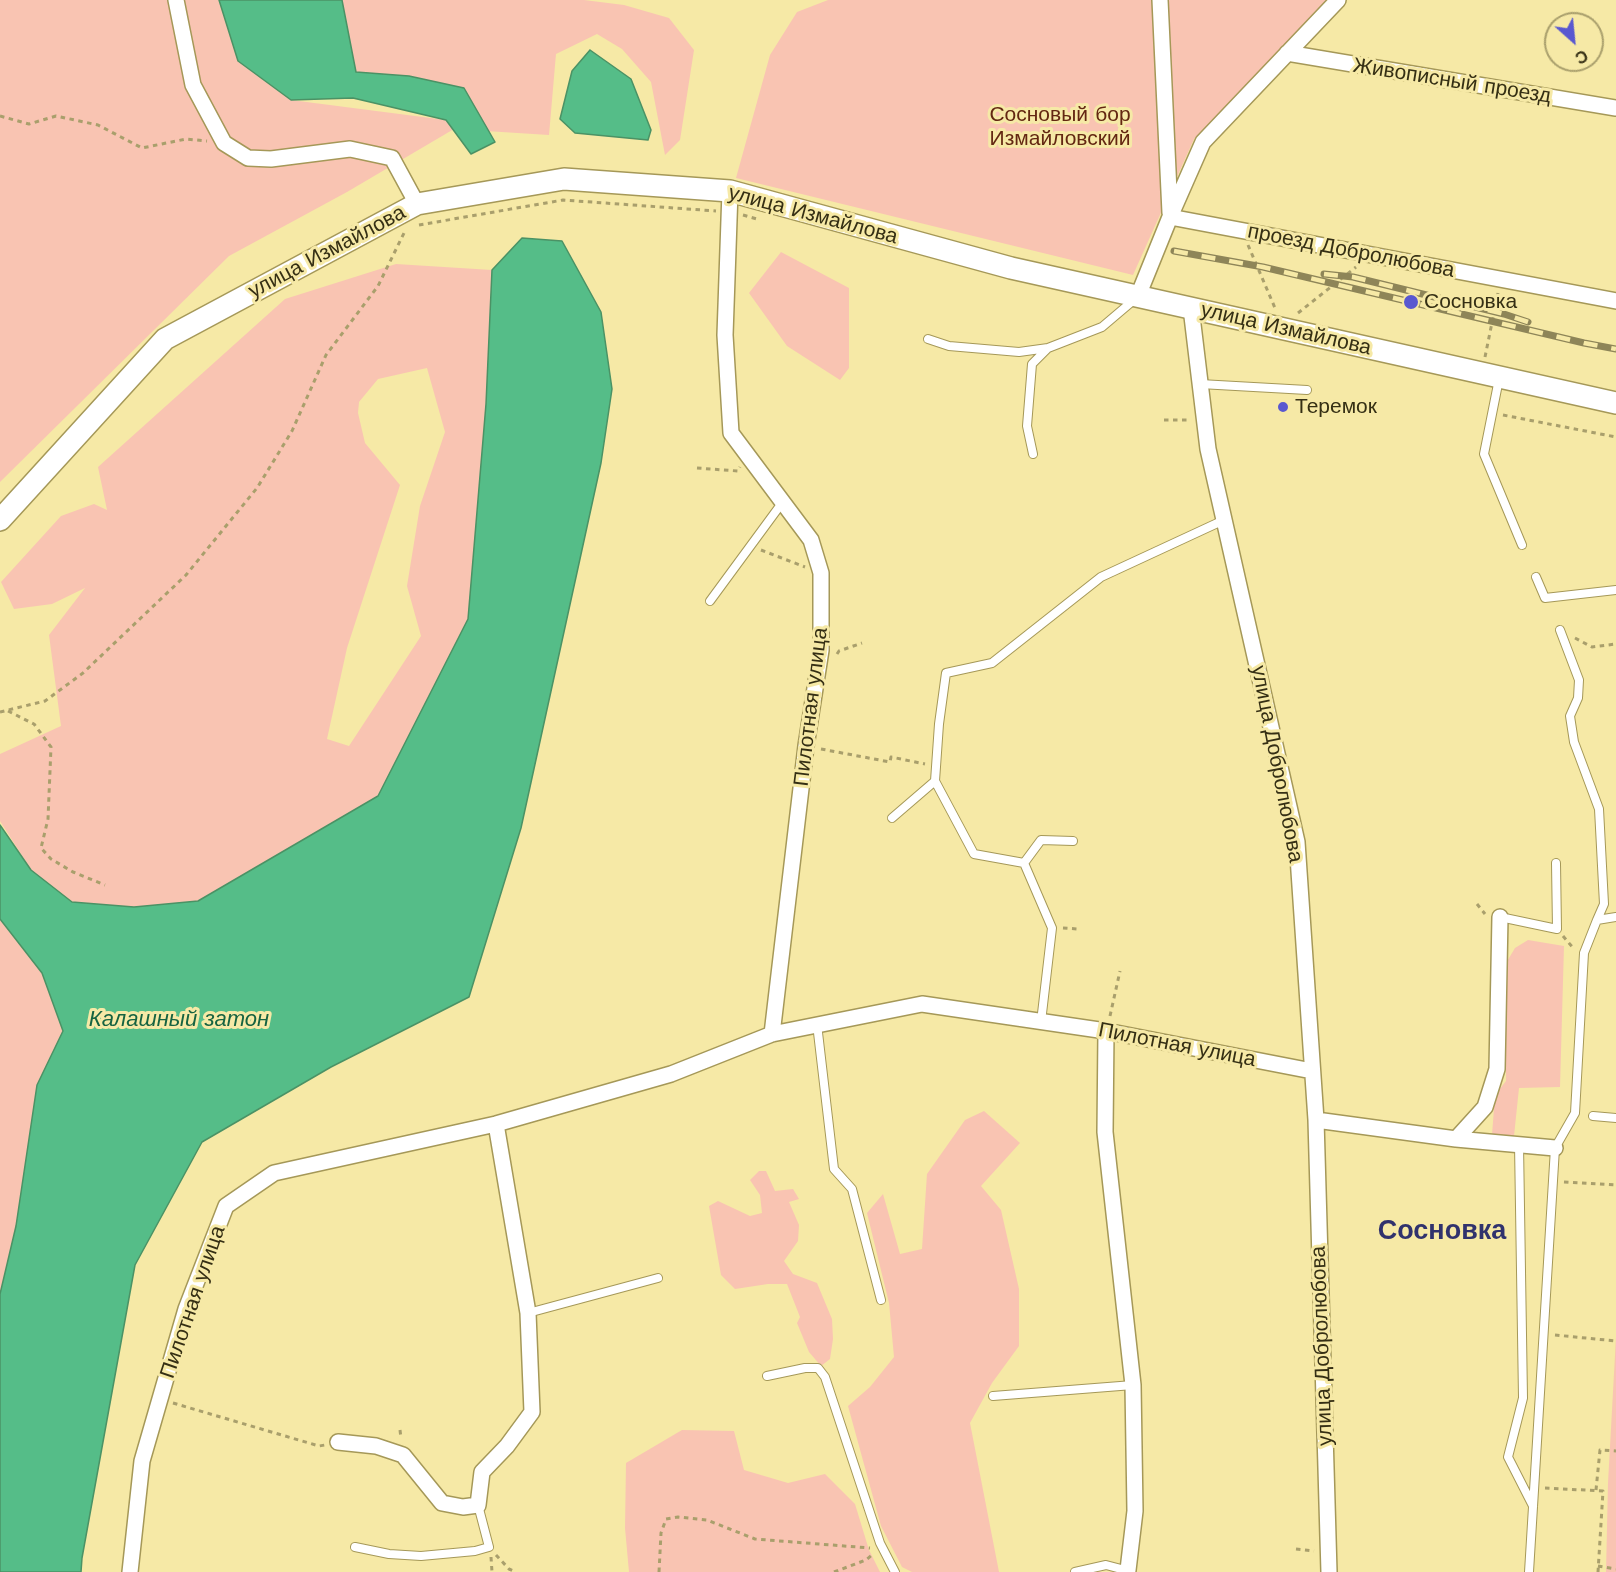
<!DOCTYPE html>
<html>
<head>
<meta charset="utf-8">
<style>
	body { margin:0 }
	#map { position:relative; width:1616px; height:1572px; overflow:hidden; background:#f6e9a6; font-family:"Work Sans",sans-serif }
	canvas { display:block }
	.north { position:absolute; left:1544px; top:12px; width:60px; height:60px; box-sizing:border-box; background:#f6e9a6; border:2px solid #a99f6c; border-radius:50%; rotate:153deg; font-size:16px; font-weight:700; line-height:24px; text-align:center; color:#352f14 }
	.north::after { content:''; display:block; margin:auto; width:21px; height:27px; background:#5958d0; clip-path:polygon(50% 0,100% 100%,50% 72%,0 100%) }
</style>
</head>
<body>
<div id="map">
<canvas width="1616" height="1572"></canvas>
<div class="north">С</div>
</div>
<script>
const g = document.querySelector('canvas').getContext('2d');
g.lineJoin = 'round';
function paint(path, color) {
  g.fillStyle = color;
  g.fill(path, 'evenodd');
}
function poly(rows) {
  const path = new Path2D();
  for (const r of rows) {
    path.moveTo(r[0], r[1]);
    for (let i = 2; i < r.length; i += 2) path.lineTo(r[i], r[i + 1]);
  }
  return path;
}
function stroke(path, color, width, dash) {
  g.strokeStyle = color;
  g.lineWidth = width;
  g.lineCap = dash ? 'butt' : 'round';
  g.setLineDash(dash || []);
  g.stroke(path);
}
function drawText(font, color, halo, rows, align = 'center') {
  g.font = font + ' "Work Sans",sans-serif';
  g.lineWidth = 6;
  g.setLineDash([]);
  g.textBaseline = 'middle';
  g.strokeStyle = halo;
  g.fillStyle = color;
  for (const [text, x, y, turn = 0] of rows) {
    g.save();
    g.translate(x, y);
    g.rotate((+turn || 0) * Math.PI / 180);
    g.textAlign = isNaN(turn) ? turn : align;
    if (halo) g.strokeText(text, 0, 0);
    g.fillText(text, 0, 0);
    g.restore();
  }
}
paint(poly([
	[0,0,219,0,238,61,291,100,446,120,409,76,356,72,342,0,584,0,624,5,669,18,694,50,680,140,665,155,651,82,622,49,597,34,556,54,549,135,454,129,347,192,229,256,0,482],
	[828,0,1327,0,1194,139,1133,275,736,178,770,55,797,12],
	[781,252,849,288,849,368,840,380,787,346,749,293],
	[396,264,492,270,486,404,468,619,378,796,198,901,134,907,73,902,31,870,0,821,0,754,61,726,49,635,85,588,52,604,14,609,1,582,61,516,94,504,107,510,98,467,285,299],
	[427,368,445,432,420,506,407,586,421,636,349,746,327,739,347,648,400,485,365,443,358,413,359,402,378,379],
	[0,919,42,973,63,1031,37,1085,16,1226,0,1294],
	[1528,940,1564,946,1560,1087,1519,1088,1514,1136,1492,1135,1495,1095,1506,1081,1506,963,1515,948],
	[984,1111,1020,1143,981,1186,1001,1210,1019,1289,1019,1346,992,1383,970,1423,999,1572,912,1572,902,1567,881,1526,848,1406,870,1387,894,1357,889,1303,867,1213,883,1194,900,1254,922,1249,927,1174,965,1120],
	[759,1171,766,1171,775,1191,793,1189,799,1199,789,1202,799,1225,798,1241,784,1261,793,1274,817,1283,832,1319,833,1339,830,1359,821,1366,809,1352,797,1323,800,1317,787,1284,768,1284,735,1289,721,1275,709,1206,718,1201,750,1216,762,1213,760,1195,750,1180],
	[1616,1337,1616,1572,1606,1572,1608,1483],
	[682,1430,734,1431,744,1470,788,1483,825,1474,855,1504,869,1550,880,1572,629,1572,625,1528,626,1463]
]), '#f9c4b2');
const water = poly([
	[219,0,342,0,356,72,409,76,464,88,495,142,471,154,446,120,353,98,291,100,238,61,219,0],
	[590,50,631,79,651,130,648,140,575,133,560,119,572,71,590,50],
	[522,238,562,241,601,312,612,389,601,463,521,828,469,997,331,1067,202,1142,135,1265,82,1558,81,1572,0,1572,0,1294,16,1226,37,1085,63,1031,42,973,0,919,0,825,31,870,72,902,134,907,198,901,378,796,468,619,486,404,492,270,522,238]
]);
paint(water, '#55bd88');
stroke(water, '#4b9265', 1.5);
const service = poly([
	[928,339,949,346,1019,352,1048,348],
	[1499,379,1484,454,1522,545],
	[1200,384,1307,390],
	[1033,454,1027,426,1032,364,1048,348,1102,327,1135,299],
	[1536,577,1545,598,1616,590],
	[710,601,782,503],
	[1560,630,1579,680,1578,698,1570,716,1574,742,1599,809,1604,904,1597,920],
	[892,818,935,781],
	[1024,863,1041,840,1073,841],
	[1500,917,1557,929,1556,863],
	[1041,1022,1052,928,1024,863,974,854,935,781,939,724,946,673,992,663,1101,577,1224,520],
	[817,1024,834,1169,852,1189,881,1300],
	[1593,1116,1616,1118],
	[1519,1144,1523,1398,1508,1457,1533,1506],
	[528,1313,658,1278],
	[767,1376,805,1368,818,1368,825,1377,880,1543,895,1572],
	[993,1396,1133,1385],
	[355,1547,389,1554,421,1556,475,1551,489,1547,478,1505],
	[1075,1572,1106,1565,1129,1571],
	[1529,1572,1555,1148,1575,1113,1584,953,1597,920,1616,917]
]);
const minor = poly([
	[176,0,193,85,224,143,248,158,271,159,350,149,392,158,417,204],
	[1160,0,1170,213],
	[1287,53,1616,108],
	[730,191,725,335,731,433,811,540,821,573,821,650,806,746,772,1034],
	[1170,217,1203,142,1338,0],
	[1138,296,1170,217,1616,301],
	[1191,308,1208,449,1297,842,1316,1120,1329,1572],
	[1106,1031,1105,1132,1133,1385,1135,1511,1128,1570],
	[1316,1120,1456,1139,1555,1148],
	[1456,1139,1485,1107,1497,1069,1500,917],
	[338,1442,376,1446,403,1455,442,1503,463,1507,478,1505,482,1472,507,1446,532,1412,528,1313,496,1124],
	[130,1572,142,1461,186,1309,226,1206,274,1173,496,1124,671,1074,772,1034,922,1004,1106,1031,1312,1071]
]);
const secondary = poly([
	[0,520,165,339,417,204,564,179,730,191,1011,268,1616,403]
]);
stroke(service, '#a59858', 10);
stroke(minor, '#a59858', 18);
stroke(secondary, '#a59858', 24);
stroke(poly([
	[0,116,29,124,56,116,98,125,142,148,186,139,207,141],
	[743,215,757,219],
	[419,225,563,200,716,211],
	[1248,245,1275,308],
	[1298,313,1356,267],
	[1485,357,1498,293],
	[1503,415,1616,437],
	[1164,420,1191,420],
	[697,468,738,471,740,467],
	[761,550,805,567],
	[1575,638,1592,647,1616,644],
	[837,654,839,651,862,643],
	[8,711,34,724,51,747,48,819,41,848,51,859,73,872,105,885],
	[0,712,45,701,83,673,186,575,257,488,292,431,326,355,378,286,405,231],
	[821,749,890,762,891,757,925,764],
	[1477,904,1485,914],
	[1063,928,1078,929],
	[1563,936,1574,949],
	[1110,1016,1120,971],
	[1564,1182,1616,1185],
	[1555,1335,1616,1341],
	[173,1403,319,1446,325,1445],
	[400,1430,401,1438],
	[1545,1488,1603,1491,1598,1572],
	[1596,1490,1600,1450,1616,1451],
	[1296,1549,1314,1551],
	[496,1555,509,1569,516,1572],
	[491,1557,492,1572],
	[1598,1566,1616,1569],
	[659,1572,661,1533,666,1519,678,1517,707,1520,755,1539,870,1548],
	[834,1572,866,1560,873,1554]
]), '#a99f6c', 3, [4.5, 4.5]);
stroke(service, '#fff', 8);
stroke(minor, '#fff', 15);
stroke(secondary, '#fff', 21);
const rail = poly([
	[1174,251,1263,267,1584,343,1616,349],
	[1324,274,1353,277,1504,314,1528,322]
]);
stroke(rail, '#8e8558', 7);
stroke(rail, '#f6e9a6', 4.5, [14]);
for (const [x, y, r, color] of [
	[1411,302,8,"#5958d0"],
	[1283,407,6,"#5958d0"]
]) {
  const dot = new Path2D();
  dot.arc(x, y, r, 0, 2 * Math.PI);
  g.fillStyle = color;
  g.fill(dot);
  stroke(dot, '#f6e9a6', 2);
}
drawText('21px', '#352f14', '#f6e9a6', [
	["Живописный проезд",1452,81,9],
	["улица Измайлова",813,215,15],
	["проезд Добролюбова",1351,251,11],
	["улица Измайлова",327,252,-28],
	["улица Измайлова",1286,329,13],
	["Пилотная улица",811,707,-83],
	["улица Добролюбова",1277,764,79],
	["Пилотная улица",1177,1045,11],
	["Пилотная улица",193,1302,-71],
	["улица Добролюбова",1322,1346,-92]
]);
drawText('21px', '#632712', '#f6e9a6', [
	["Сосновый бор",1060,115],
	["Измайловский",1060,139]
]);
drawText('21px', '#352f14', '#f6e9a6', [
	["Сосновка",1424,302],
	["Теремок",1295,407]
], 'left');
drawText('italic 22px', '#166341', '#f6e9a6', [
	["Калашный затон",179,1020]
]);
drawText('bold 27px', '#30326d', '#f6e9a6', [
	["Сосновка",1442,1231]
]);
</script>
</body>
</html>
